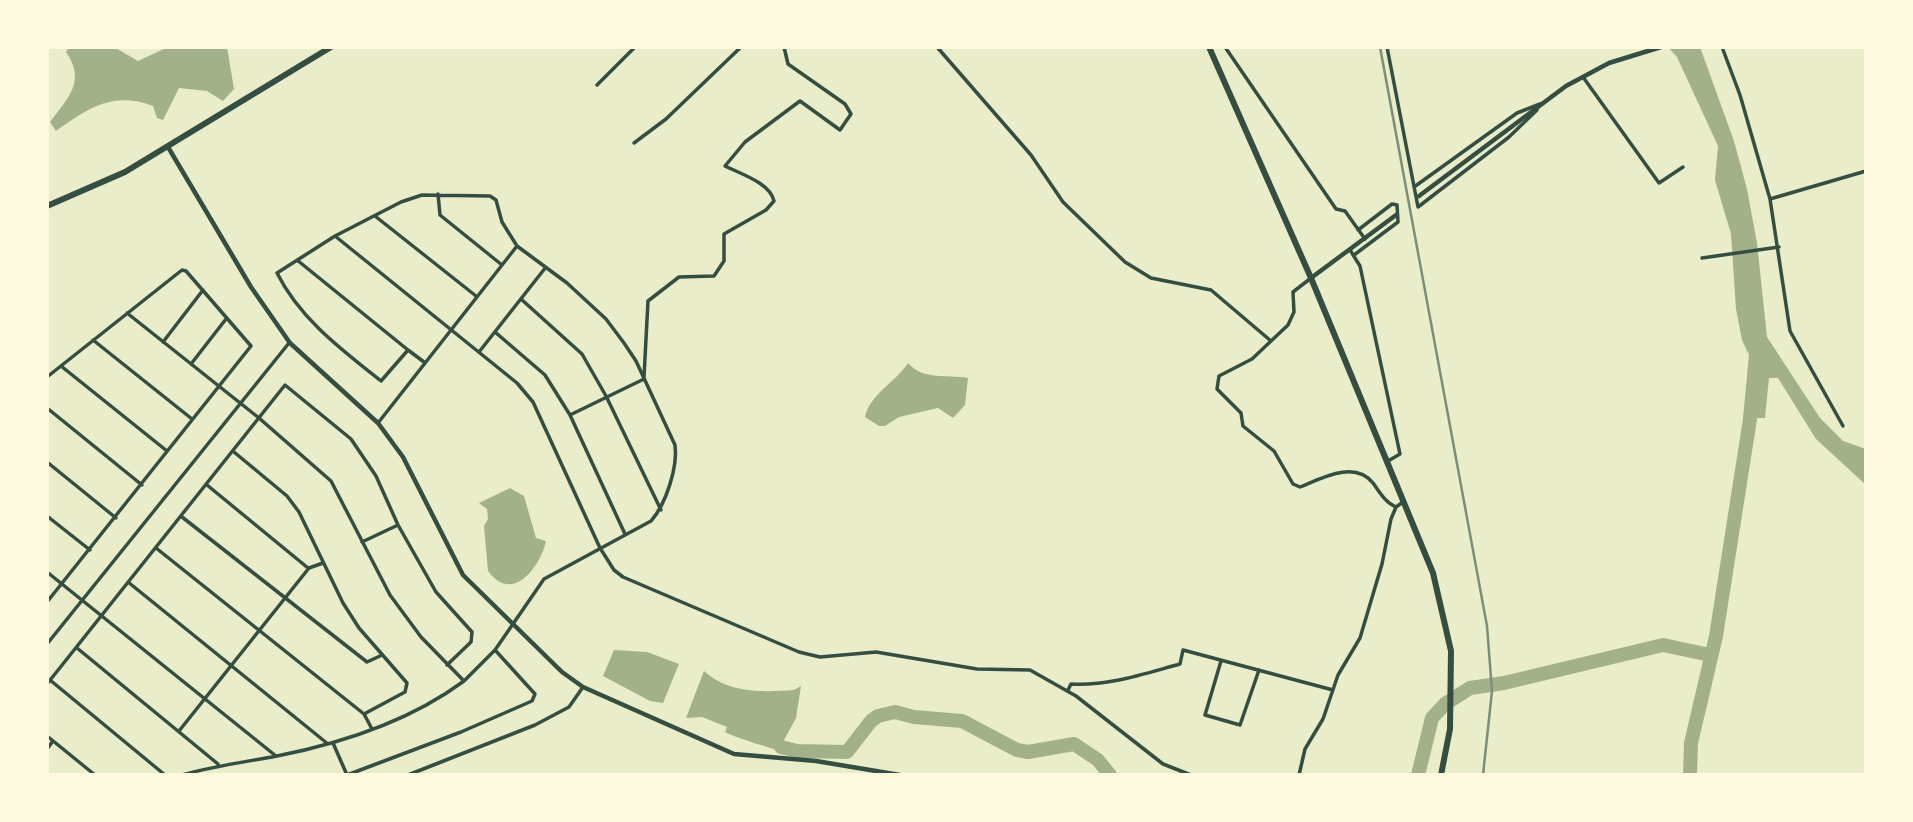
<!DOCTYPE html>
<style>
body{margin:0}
#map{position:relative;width:1913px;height:822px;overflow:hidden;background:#e9edc9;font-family:Figtree,sans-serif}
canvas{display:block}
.frame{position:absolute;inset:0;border:49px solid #fefae0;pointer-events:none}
</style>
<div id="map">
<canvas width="1913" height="822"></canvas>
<div class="frame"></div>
</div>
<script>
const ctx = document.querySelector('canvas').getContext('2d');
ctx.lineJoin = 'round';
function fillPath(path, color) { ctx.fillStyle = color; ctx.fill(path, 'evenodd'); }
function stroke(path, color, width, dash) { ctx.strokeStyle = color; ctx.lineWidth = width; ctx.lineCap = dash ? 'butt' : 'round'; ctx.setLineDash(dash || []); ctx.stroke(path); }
fillPath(new Path2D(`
 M69,47h45l24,14 30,-14h59l7,42 -11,12 -16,-10 -28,-3 -16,32 -6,-2 -4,-12c-41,-15 -64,2 -97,25l-6,-9c19,-25 36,-41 16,-70z
 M1668,47h32l34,94 13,48 10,54 10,94 53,81 23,23 23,8v36l-50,-46 -38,-61h-9l-4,40h-22l6,-63 -7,-15 -6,-31 -5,-75 -16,-54 3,-34 -41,-89z
 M908,363c16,18 39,11 60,15l-3,27 -12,13 -15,-10 -39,9 -14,9h-6l-14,-9c5,-23 31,-35 43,-54z
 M510,488l14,8 12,42 10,3c-6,27 -34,63 -58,30l-4,-45 4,-7 -1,-10 -8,-6z
 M614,650l33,2 32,12 -16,39 -13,-2 -47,-25z
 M704,671c25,23 59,21 90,19l7,-4 -5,32 -13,24 3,10c-8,-1 -55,-16 -61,-20l2,-5 -25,-10 -16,1z`), '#a3b18a');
stroke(new Path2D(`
 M781,747l16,4 50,1 24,-31 7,-5 17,-4 19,5 48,4 55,29 11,2 46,-8 24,16 12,15
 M1418,775l14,-57 13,-14 25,-16 34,-5 159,-38 47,10
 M1690,775l1,-32 25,-107 37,-236`), '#a3b18a', 14);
stroke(new Path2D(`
 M937,47l94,108 32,47 62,60 26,16 60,12 60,51
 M1225,47l111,162 9,2 20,28
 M1387,47l31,160 91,-70 28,-27
 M1722,47l18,48 30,104 20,132 53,95
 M1583,77l76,106 24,-16
 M597,85l38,-38
 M634,143l32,-24 75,-72
 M1414,187l103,-74 23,-9
 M438,194l2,21 62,50
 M1770,199l96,-28
 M375,216l101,80
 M335,236l182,147 16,19 67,146 14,22 9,7 176,75 21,5 56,-5 101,17 53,1 46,26 87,68 28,11
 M1350,250l10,16 40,188 -12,7
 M1354,255l44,-33 -1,-17 -5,-1 -34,26
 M1702,258l77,-11
 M297,260l111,90
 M1311,278l-18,14 1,20 -6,13 -36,34 -33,17 -2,13 24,24 2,13 31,25 19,33 7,3c22,-9 55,-27 73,-4 7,10 13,20 23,24
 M521,299l61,55 24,42 55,114
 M127,313l132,105 72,63 59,114 31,42 43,44 31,-31 49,-71 107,-58c15,-17 27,-54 24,-76l-39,-84 -12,-18 -18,-24 -39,-36 -50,-37 -15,-24 -6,-22 -6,-4 -68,-1 -21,7 -66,34 -58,37c23,46 65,77 104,108l27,-31 16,12
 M495,332l50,43 25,40 55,119
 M93,340l99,79
 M163,342l40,-52
 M479,352l67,-85
 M191,364l35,-45
 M61,366l106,85
 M47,377l135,-107 4,1 65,75 -204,256
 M644,377l4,-76 31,-24 35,-1 10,-15v-27l42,-24 8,-9c-4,-18 -33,-27 -49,-35l20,-24 55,-41 40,29 11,-16 -6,-10 -57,-40 -4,-17
 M47,408l95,77
 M570,415l74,-36
 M378,423l139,-177
 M234,452l53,44 12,16 44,91 16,25 48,55 -2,9 -41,22
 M47,462l69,56
 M207,485l101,83
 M47,516l43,34
 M182,517l185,145 13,-6
 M362,542l36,-17
 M156,548l208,166 8,15
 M47,572l229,184
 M128,582l200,162
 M47,644l242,-301
 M77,648l141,116
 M1221,661l-16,54 35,10 19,-55
 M50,680l115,95
 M47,684l238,-299 66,54 25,37 22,49 38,67 36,40 -1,10 -24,23
 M1068,690l3,-6c38,2 72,-10 109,-20l3,-14 150,40
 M179,731l130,-163 14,-5
 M47,736l48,39
 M333,743l14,32
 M47,749l6,-8
 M182,775c32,-9 63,-13 95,-19 66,-13 133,-35 187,-75
 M347,775l114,-43 71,-31 3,-7 -40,-44
 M408,775l127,-50 34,-18 14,-20
 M1299,775l6,-26 18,-30 15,-44 22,-37 22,-74 9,-45 5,-12 7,-5`), '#344e41', 3.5);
stroke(new Path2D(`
 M168,147l83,140 39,56 88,80 25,34 60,118 99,97 21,15 151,67 82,7 84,14
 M1419,196l147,-110 43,-23 52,-16
 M1311,278l85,-63`), '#344e41', 4.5);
stroke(new Path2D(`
 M47,206l78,-34 206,-125`), '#344e41', 6);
stroke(new Path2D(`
 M1209,47l102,231 122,295 18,78 -1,78 -9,46`), '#344e41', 6);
stroke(new Path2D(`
 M1380,47l107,579 5,65 -9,84`), '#7c8e77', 2.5);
</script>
